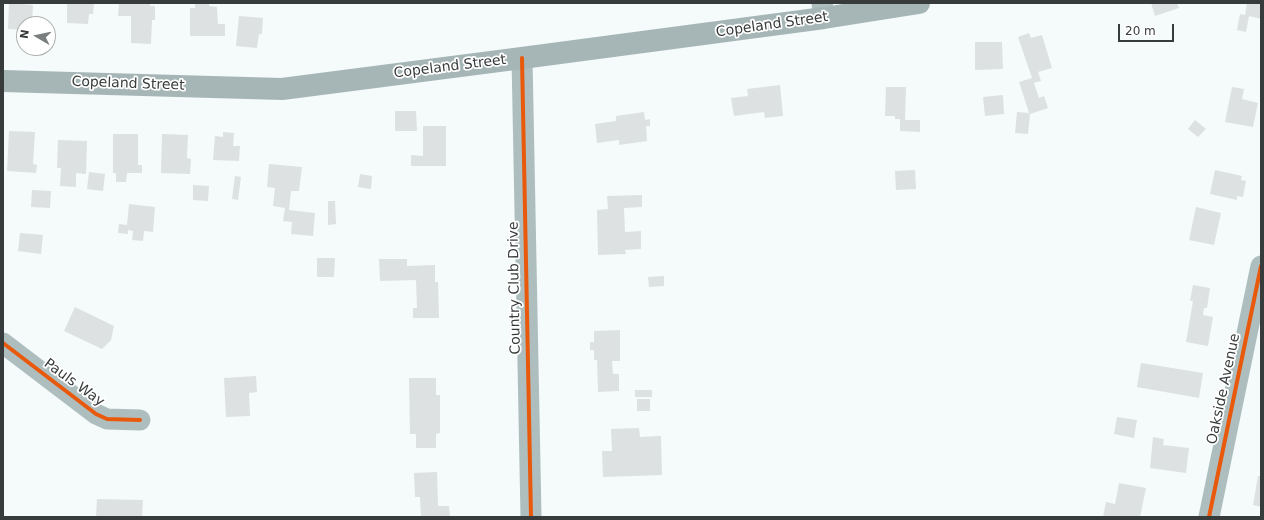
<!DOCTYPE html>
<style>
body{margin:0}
#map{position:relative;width:1264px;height:520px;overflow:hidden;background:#f5fafb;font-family:"DejaVu Sans",sans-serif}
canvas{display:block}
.frame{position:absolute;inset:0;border:4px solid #373b3b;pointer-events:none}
.north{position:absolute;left:16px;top:16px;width:40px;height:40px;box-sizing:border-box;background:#fff;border:1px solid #afb1b1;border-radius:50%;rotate:279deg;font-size:11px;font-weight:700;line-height:16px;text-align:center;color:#373b3b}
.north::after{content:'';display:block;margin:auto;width:14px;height:18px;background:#7a7e7e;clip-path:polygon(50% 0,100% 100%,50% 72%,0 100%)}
.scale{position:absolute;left:1118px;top:24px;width:56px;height:18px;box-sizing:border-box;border:2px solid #373b3b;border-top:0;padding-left:5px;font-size:12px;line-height:14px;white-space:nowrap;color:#373b3b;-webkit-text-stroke:3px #fff;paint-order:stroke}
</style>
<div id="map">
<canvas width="1264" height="520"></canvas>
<div class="frame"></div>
<div class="north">N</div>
<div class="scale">20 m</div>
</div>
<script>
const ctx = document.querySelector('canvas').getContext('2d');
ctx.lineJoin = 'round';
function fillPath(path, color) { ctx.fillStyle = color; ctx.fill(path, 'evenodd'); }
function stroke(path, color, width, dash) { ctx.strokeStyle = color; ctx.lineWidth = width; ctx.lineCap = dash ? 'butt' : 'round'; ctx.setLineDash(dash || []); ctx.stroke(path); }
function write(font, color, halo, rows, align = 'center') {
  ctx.font = font + ' "DejaVu Sans",sans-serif'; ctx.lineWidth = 3.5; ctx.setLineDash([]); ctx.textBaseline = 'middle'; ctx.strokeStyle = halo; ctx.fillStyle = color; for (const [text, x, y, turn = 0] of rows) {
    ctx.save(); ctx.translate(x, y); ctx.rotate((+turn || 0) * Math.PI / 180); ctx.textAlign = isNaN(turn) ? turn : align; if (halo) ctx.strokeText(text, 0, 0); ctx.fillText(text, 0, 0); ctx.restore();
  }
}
fillPath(new Path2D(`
 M9,3l24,2 -1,19h-8v6l-16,-1z
 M67,3h27l-1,11h-4l-1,10 -21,-1z
 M119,3h31v3h5v14h-3l-1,24 -20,-1v-27h-13z
 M195,3h14v3l8,1 1,17h7v12h-35v-28h5z
 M1151,3h26l2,5 -24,8z
 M1247,3h14v16l-12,-3 -3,16 -9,-2 3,-16 5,1z
 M239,16l24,2 -1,16h-3l-2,14 -21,-2z
 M1029,33l2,5 11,-3 10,33 -14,4 3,9 -7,2 5,15 5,-2 4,12 -18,6 -2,20 -13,-1 2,-21 12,1 -10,-31 13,-4 -14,-41z
 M975,42h27l1,27 -28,1z
 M780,85l3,31 -18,2 -1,-6 -30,4 -3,-18 17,-2 -1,-7z
 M886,87h20l-1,33h15v12l-20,-1v-12h-5v-3h-10z
 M1232,87l12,2 -2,10 16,4 -5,24 -28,-5z
 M1003,95l1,19 -19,2 -2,-19z
 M395,111h21l1,20h-22z
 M644,112l1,8 5,-1v7h-4l1,15 -28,4v-5l-22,3 -2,-19 21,-3v-5z
 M1195,120l11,9 -8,8 -10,-8z
 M423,126h23v40h-35v-11l12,1z
 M9,131l26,1 -2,32 4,1 -1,8 -29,-2z
 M223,132l11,1 -1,13h7l-1,15 -26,-1 2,-24 8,1z
 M113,134h25v31h4v8h-15l-1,9h-10v-9h-3z
 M162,134l26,1 -1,23 4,1 -1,15 -29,-1z
 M58,140l29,1 -1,33 -10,-1v14l-16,-1 1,-18h-4z
 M269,164l33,3 -3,24h-8l-2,19 26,3 -2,23 -22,-2 1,-12 -9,-1 2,-13 -12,-2 2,-18 -8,-1z
 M915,170l1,19 -20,1 -1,-19z
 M1215,170l27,6 -1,4 5,1 -3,16 -6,-1v4l-27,-6z
 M89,172l16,2 -2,17 -16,-2z
 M360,174l12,2 -1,13 -13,-2z
 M235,176l6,1 -3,23 -6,-1z
 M193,185l16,1 -1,15 -15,-1z
 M32,190l19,1 -1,17 -19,-1z
 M642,195v12l-18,1 1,24 16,-1v18l-16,1 1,4 -28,1 -1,-45 11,-1 -1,-13z
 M328,201h7l1,23 -8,1z
 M129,204l26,3 -2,25 -9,-1 -1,10 -11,-1 1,-9 -5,-1v4l-10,-1 1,-9 8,1z
 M1196,207l25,6 -7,32 -25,-5z
 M20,233l23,2 -2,19 -23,-3z
 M317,258h18l-1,19h-17z
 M379,259h28v7l28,-1v17h3l1,36h-26v-10h4l-1,-28 -36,1z
 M664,276v10l-15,1 -1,-10z
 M1193,285l17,3 -3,20h-3l-1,7 10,2 -5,29 -22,-4 7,-41h-3z
 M75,307l39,19 -3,14 -9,9 -38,-18z
 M620,330v31h-8l1,13h6v17l-21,1 -1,-32h-3v-10h-4v-8h4v-11z
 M1141,363l62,10 -4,25 -62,-11z
 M256,376l1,16 -8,1 1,23 -24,1 -2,-39z
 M409,378h27v17h4v38l-4,1v14h-20v-14h-6z
 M635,390h17v7h-17z
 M637,399h13v12h-13z
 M1117,417l20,3 -3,18 -20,-4z
 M639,428l1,9 21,-1 1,39 -59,2 -1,-26h10l-1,-22z
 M1153,437l11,2 -1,6 26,3 -3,25 -36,-5z
 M437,472l1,34h11l1,11h-29l-1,-20h-5l-1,-24z
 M1258,476h3v31l-8,-2z
 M1119,483l27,5 -6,29h-37l3,-15 9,2z
 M97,499l46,1 -1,17h-46z`), '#dde1e2');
stroke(new Path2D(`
 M822,3l2,15
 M522,58l9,459
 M3,343l93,71 11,5 33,1
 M1209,517l52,-251`), '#aebebe', 21);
stroke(new Path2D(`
 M3,81l279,8 240,-31 302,-40 95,-15`), '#a6b6b6', 22);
stroke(new Path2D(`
 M522,58l9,459
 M3,343l93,71 11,5 33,1
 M1209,517l52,-251`), '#e8590c', 4);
write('14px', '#373b3b', '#fff', [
 ["Copeland Street",772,25,-8],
 ["Copeland Street",450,67,-7],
 ["Copeland Street",128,84,2],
 ["Country Club Drive",515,288,-91],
 ["Pauls Way",74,383,36],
 ["Oakside Avenue",1224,389,-78]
]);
</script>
